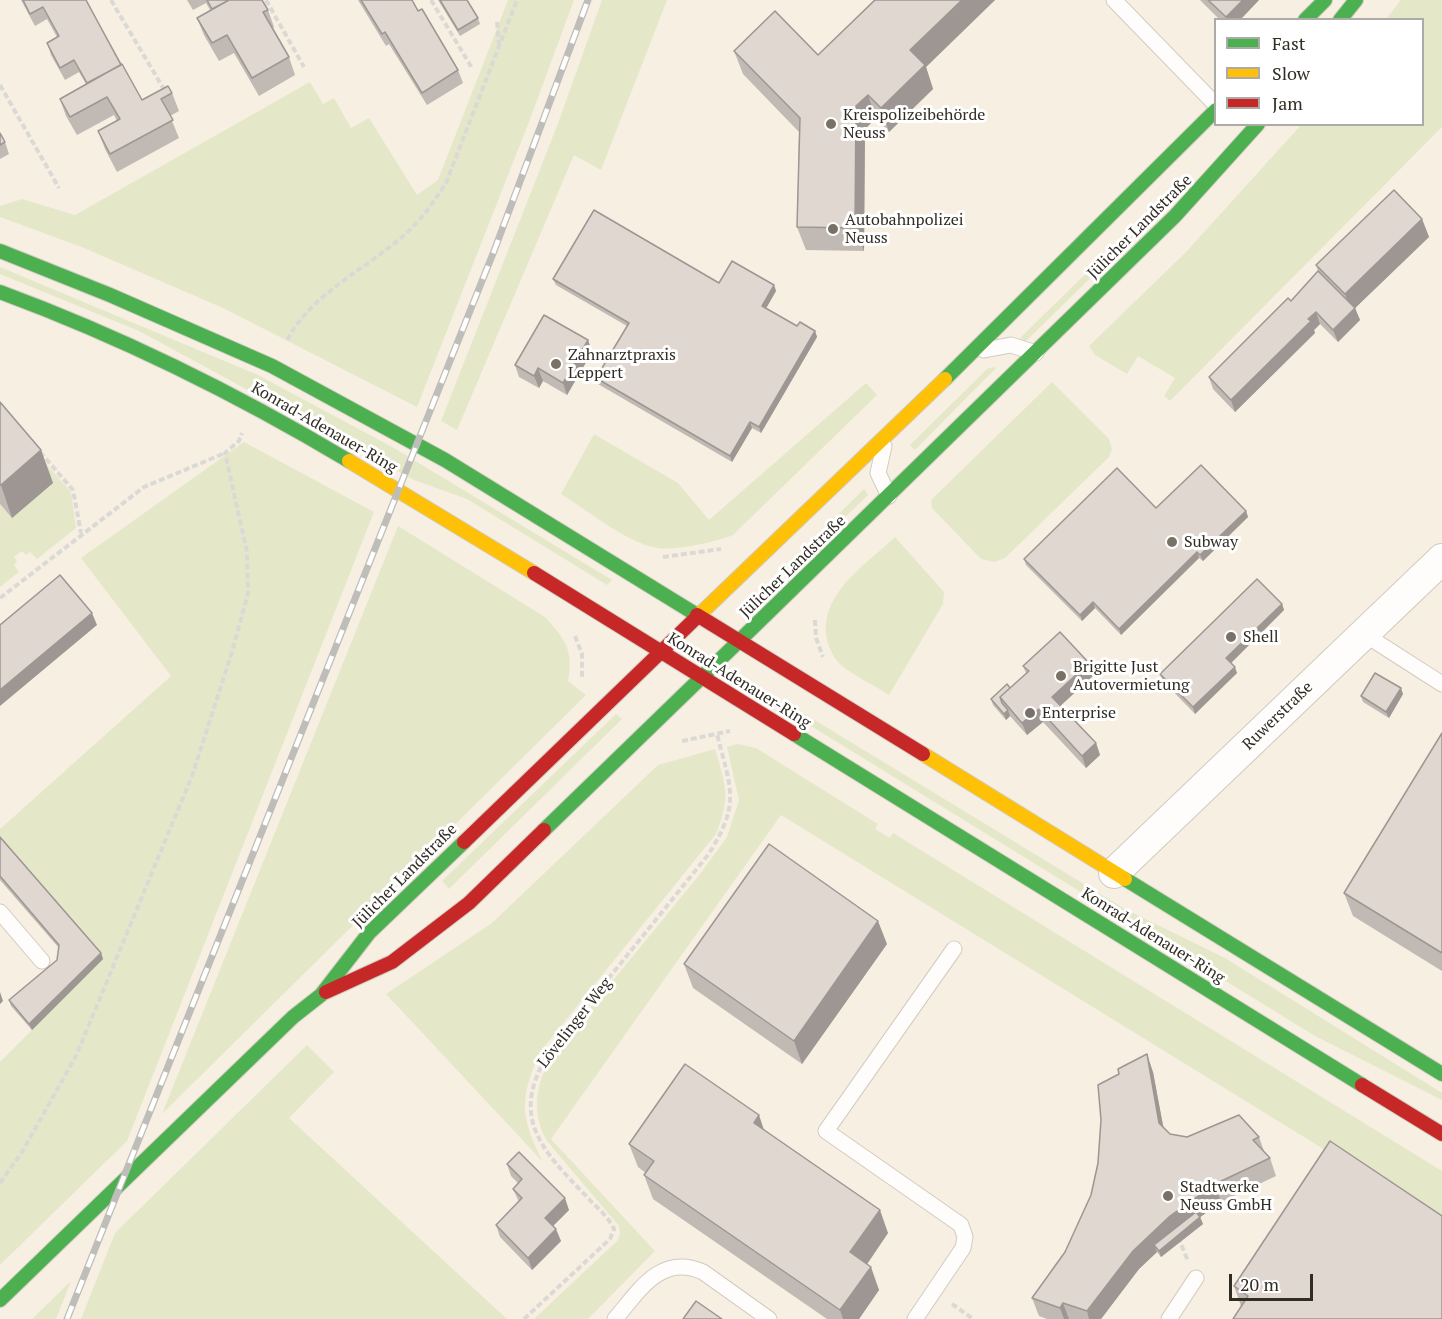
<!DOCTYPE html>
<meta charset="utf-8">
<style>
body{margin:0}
#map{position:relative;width:1442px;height:1319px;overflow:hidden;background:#f7efe2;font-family:"PT Serif",serif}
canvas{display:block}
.legend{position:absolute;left:1214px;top:18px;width:210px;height:108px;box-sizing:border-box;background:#fff;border:2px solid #adaba7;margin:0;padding:8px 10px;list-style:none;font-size:18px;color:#322d24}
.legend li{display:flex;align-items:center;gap:12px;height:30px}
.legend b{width:30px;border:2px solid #adaba7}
.scale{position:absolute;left:1229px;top:1274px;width:84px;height:27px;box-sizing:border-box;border:3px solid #322d24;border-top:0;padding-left:8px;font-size:18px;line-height:21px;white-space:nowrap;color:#322d24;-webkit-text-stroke:4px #fff;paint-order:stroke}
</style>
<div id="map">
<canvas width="1442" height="1319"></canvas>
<ul class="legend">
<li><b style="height:8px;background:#4caf50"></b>Fast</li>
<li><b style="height:8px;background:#ffc107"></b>Slow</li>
<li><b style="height:8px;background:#c62828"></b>Jam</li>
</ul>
<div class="scale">20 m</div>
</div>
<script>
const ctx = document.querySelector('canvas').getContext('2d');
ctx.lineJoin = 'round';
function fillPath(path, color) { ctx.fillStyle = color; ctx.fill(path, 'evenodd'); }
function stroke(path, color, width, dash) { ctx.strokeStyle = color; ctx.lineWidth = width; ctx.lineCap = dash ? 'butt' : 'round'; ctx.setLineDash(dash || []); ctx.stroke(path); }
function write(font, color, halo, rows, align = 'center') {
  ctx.font = font + ' "PT Serif",serif'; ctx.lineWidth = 6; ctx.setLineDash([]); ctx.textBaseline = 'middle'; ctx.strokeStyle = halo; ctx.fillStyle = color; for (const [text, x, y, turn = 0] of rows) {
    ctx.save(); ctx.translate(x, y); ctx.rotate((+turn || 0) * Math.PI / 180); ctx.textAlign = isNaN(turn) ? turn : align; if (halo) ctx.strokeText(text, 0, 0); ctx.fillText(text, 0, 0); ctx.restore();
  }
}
fillPath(new Path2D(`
 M508,0h66l-42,114 -115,293 -194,-99 -139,-60 -84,-31v-11l22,-7 53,16 235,-133 13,22 11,-6 17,30 18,-10 48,77 21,-15z
 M602,0h65l-66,170 -27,-15 -117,275 -16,-9 116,-295z
 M1401,0h41v127l-272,274 -6,-5 11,-18 -37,-22 -11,18 -32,-19 -6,-9 97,-94 115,-127 121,-1v-104l-36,-1z
 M1163,198l4,5 -142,139 -5,-4z
 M0,267l258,108 136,73 218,132 -5,5 -140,-86 -53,-19 -275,-149 -139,-57z
 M993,367l3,1 -81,82 -5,-5 77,-76z
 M1052,382l57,57 3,10 -3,8 -104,101 -11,4 -13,-3 -49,-51 -1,-8z
 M866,383l11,12 -144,140c-17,7 -58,16 -76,13 -30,-5 -70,-38 -96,-54l33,-60 84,49 31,37z
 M244,442l130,70 -247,629 -127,124v-203l103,-103 -103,-118v-12l171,-153 -90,-118z
 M40,457l31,35 5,36 -39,31 -7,-7 -4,3 -4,-4 -8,6 3,4 -3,4 5,7 -19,15v-83l13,14z
 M864,489l4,6 -84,81 -4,-4z
 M398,526l147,91c20,22 29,33 23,64l18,14 -424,419z
 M895,537l49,55 -1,12 -54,91c-15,-10 -33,-18 -47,-29 -8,-7 -13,-17 -15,-27 -9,-45 40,-75 68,-102z
 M785,702l340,207 100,49 217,135v7l-127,-64 -535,-329z
 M616,714l6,5 -173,170 -7,-8z
 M737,744l19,4 122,76 -3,5 15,9 3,-5 549,338v51l-661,-407 -230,324 104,112 -67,68h-54l83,-78 3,-7 -1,-8 -72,-85c-18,-31 -10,-63 9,-91l144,-176 27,-37 12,-37 -12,-53z
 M715,749c11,37 16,48 1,85l-176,218c-21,48 -20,64 3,110l-157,-168 106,-71 166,-158z
 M307,1045l27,27 -45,46 218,201h-426l34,-86z
 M71,1281l-15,38h-24z`), '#e4e8c9');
const lane = new Path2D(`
 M1114,0l102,105
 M984,350l27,-5 25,8
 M884,446l-6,27 11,23
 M1364,634l78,50
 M0,912l42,49
 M615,1319c24,-28 46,-66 88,-47l66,47
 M915,1319l48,-71 2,-11 -4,-12 -135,-94 128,-182
 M1169,1319l27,-41`);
const street = new Path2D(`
 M1114,873l328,-314`);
const fast = new Path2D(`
 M1305,20l20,-20
 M1340,20l16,-20
 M0,251l110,44 162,71 173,94 252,155
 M0,292c122,45 237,102 349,169
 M945,379l271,-269
 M738,642l437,-426 83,-92
 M794,734l568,351
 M544,830l194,-188
 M1125,879l317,195
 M0,1300l293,-283 28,-22 48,-62 95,-91`);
const slow = new Path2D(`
 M349,461l185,112
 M698,616l247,-237
 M923,754l202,125`);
const jam = new Path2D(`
 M534,573l260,161
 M697,615l226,139
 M464,842l234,-226
 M326,992l66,-30 77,-59 75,-73
 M1362,1085l80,49`);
stroke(lane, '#d1cbc1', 17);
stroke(street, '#d1cbc1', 32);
stroke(fast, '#d1cbc1', 16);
stroke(slow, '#d1cbc1', 16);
stroke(jam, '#d1cbc1', 16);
stroke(new Path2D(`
 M111,0l54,91
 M266,0l38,67
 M431,0l41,68
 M497,22l2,23
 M0,85l59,103
 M287,340c28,-51 85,-73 126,-113 13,-14 23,-28 33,-44l71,-183
 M40,452l33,38 8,43
 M663,557l58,-8
 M0,598l144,-111 81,-34
 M815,620l1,18 7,19
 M575,636l7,18v23
 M682,741l48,-10
 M0,1183l22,-31 54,-96 116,-280 40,-124 16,-59 -1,-41 -22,-99 14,-12 3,-8
 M1178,1237l10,24
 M952,1304l21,15
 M524,1319l86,-80 4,-10c-5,-12 -18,-22 -27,-32 -46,-48 -79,-80 -37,-146l158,-196c33,-52 23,-65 9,-121`), '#dbd9d5', 4, [6, 3]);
stroke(lane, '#fefdfb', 15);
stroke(street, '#fefdfb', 30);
stroke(fast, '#4caf50', 14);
stroke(slow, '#ffc107', 14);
stroke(jam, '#c62828', 14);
const rail = new Path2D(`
 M67,1319l427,-1068 94,-251`);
stroke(rail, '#bfbdb9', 7);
stroke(rail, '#fff', 4.5, [14]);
fillPath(new Path2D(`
 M21,0h65l56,100 30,-7 7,18 -9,5 9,22 -62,34 -12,-23 -7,-18 19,-10 -3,-6 -37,20 -11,-19 -6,-17 26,-15 -7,-12 -14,8 -14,-25 -4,-12 10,-6 -10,-18 -12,7z
 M187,0h75l6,10 6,17 -1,1 16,29 6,18 -36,21 -25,-43 -15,8 -15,-26 -7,-17 13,-8 -4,-7 -13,7z
 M358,0h54l46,70 5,13 -36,22 -38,-61 -3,2z
 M438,0h29l11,18 2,6 -20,12z
 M874,0h121l-69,67 7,22 -44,43 -13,-14 -11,11 -1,122 -58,-1 -9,-23 2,-95 -56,-58 -9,-23 84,4z
 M1200,0h59l-19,20h-20z
 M0,133l5,9 4,12 -9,5z
 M1422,219l7,18 -74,71 5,12 -22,22 -18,-18 -6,6 1,3 -80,79 -22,-23 -4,-12 82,-76 27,-30 -2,-6z
 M553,279l166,4 55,2 2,6 -10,17 31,18 18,5 2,6 -56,96 -9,-5 -20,34 -134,-78 -2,-6 31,-52 -71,-41z
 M588,340l4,12 -25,43 -24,-14 -4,7 -20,-11 -4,-12z
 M0,402l41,48 12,33 -41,35 -12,-14z
 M1156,508l90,3 2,6 -45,44 -4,-3 -78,77 -26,-27 -13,13 -56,-56 -2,-6z
 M1282,604l2,6 -53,53 6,10 -42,41 -33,-34 -2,-6z
 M1089,663l5,12 -33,30 35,38 4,12 -14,13 -43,-46 -16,13 -17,-19 -4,4 -13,-15 -2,-6 19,-11 16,-15 -3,-7z
 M1403,694l-14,24 -26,-16 -2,-6z
 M1442,733v238l-89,-55 -9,-23z
 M0,837l101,116 2,6 -71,71 -21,-24 -2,-6 48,-40 2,-12 -59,-68z
 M887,944l-85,120 -109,-76 -9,-24z
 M1153,1072l10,55 7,7 17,3h72l5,14 6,7 6,18 -55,26 -21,15 3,7 -42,33 -4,-5 -18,17 -38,50h-54l-8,-3 -7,-18 33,-46z
 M764,1129l124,104 -21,31 12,26 -20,29h-32l-174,-120 -9,-24 2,-2 -8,-6 -9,-23z
 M507,1164l62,46 -16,16 8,15 -29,29 -32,-33 -4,-12 23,-23 -6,-13 5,-6 -7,-7z
 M1442,1216l-201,90 -7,-20z`), '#c1b9b4');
fillPath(new Path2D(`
 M962,0h33l-69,67 7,22 -44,43 -8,-24 29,-58z
 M1243,0h16l-19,20h-14v-3z
 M868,95l8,23 -11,11 -1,122 -9,-23 1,-122z
 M1422,219l7,18 -78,75 -6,-18z
 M774,285l2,6 -12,21 -2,-6z
 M1355,308l5,12 -22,22 -5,-12z
 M1316,312l4,12 -6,6 1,3 -80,79 -4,-12z
 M815,331l2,6 -56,96 -2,-6z
 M588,340l4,12 -25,43 -4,-12z
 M538,368l5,13 -4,7 -5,-12z
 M750,422l2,6 -20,34 -2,-6z
 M41,450l12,33 -41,35 -11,-33z
 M1246,511l2,6 -45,44 -3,-6z
 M1197,552l2,6 -78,77 -2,-6z
 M1093,602l2,6 -13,13 -2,-6z
 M1282,604l2,6 -55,55 -3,-7z
 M92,613l5,12 -97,81v-16z
 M1089,663l5,12 -37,34 -5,-12z
 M1235,667l2,6 -42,41 -2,-7z
 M1401,688l2,6 -14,24 -3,-6z
 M1039,709l4,13 -16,13 -5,-12z
 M1008,710l2,6 -4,4 -2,-6z
 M1096,743l4,12 -14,13 -4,-12z
 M878,921l9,23 -85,120 -8,-23z
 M101,953l2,6 -71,71 -3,-6z
 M0,992l3,9 -3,3z
 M1147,1054l6,18 13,69 -7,-18z
 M759,1115l8,24 -13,-16z
 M1215,1184l6,18 -44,32 -23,11 3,7 -18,17 -38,50h-12l-2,-8 46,-60 37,-35z
 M565,1198l4,12 -20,20 -4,-12z
 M880,1210l8,23 -29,43 -9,-24z
 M1200,1217l3,7 -42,33 -2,-6z
 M556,1229l5,12 -29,29 -4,-12z
 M871,1267l8,23 -20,29h-16l-3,-9z
 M1063,1303l6,16h-5l-4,-11z`), '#9d9692');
const building = new Path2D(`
 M23,0h63l35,65 -34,18 -13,-23 -14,8 -13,-25 12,-7 -16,-29 -13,7z
 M207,0h22l-17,9z
 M229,0h33l6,10 -5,2 26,45 -37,21 -25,-43 -15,8 -15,-25z
 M361,0h51l6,11 4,-2 36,61 -36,23 -37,-61 -3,2z
 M440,0h27l11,18 -20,12z
 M875,0h87l-52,50 15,15 -44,43 -13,-13 -12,11 -1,122 -58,-1 3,-109 -66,-67 41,-40 43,44z
 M1208,0h35l-17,17z
 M122,64l20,36 26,-14 4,7 -11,6 12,21 -63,34 -12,-23 22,-12 -13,-22 -37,20 -10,-18z
 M0,133l5,9 -5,3z
 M1394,190l28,29 -77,75 -29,-29z
 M594,210l125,73 13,-22 42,24 -12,21 35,20 3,-4 15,9 -56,96 -9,-5 -20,34 -134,-78 33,-55 -76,-44z
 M1318,271l37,37 -22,22 -17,-18 -8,7 3,2 -80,79 -22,-23 79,-79 3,3z
 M544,315l44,25 -25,43 -25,-15 -4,8 -19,-11z
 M0,402l41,48 -40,35h-1z
 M1201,465l45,46 -46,44 -3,-3 -78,77 -26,-27 -13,13 -56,-56 93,-91 39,40z
 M60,575l32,38 -92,77v-65z
 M1257,579l25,25 -56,54 9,9 -42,40 -33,-33z
 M1060,632l29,31 -37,34 44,46 -14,13 -43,-47 -17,14 -22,-26 29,-26 -6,-5z
 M1375,673l26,15 -15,24 -25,-16z
 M1007,684l3,4 -10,9 2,6 6,7 -4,4 -13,-15z
 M1442,733v220l-98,-60z
 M0,837l101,116 -72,71 -20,-24 48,-40 2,-15 -59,-69z
 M769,844l109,77 -84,120 -110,-77z
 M1147,1054l12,69 11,11 17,3 52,-22 20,22 -6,3 17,18 -55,26 -45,32 -37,35 -46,60 -24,-8 -3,5 -28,-10 33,-46 26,-57 7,-32 3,-43 -3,-35 21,-11 -1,-5z
 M685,1064l74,51 -5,8 126,87 -30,42 21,15 -31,43 -196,-135 10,-14 -25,-17z
 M1330,1141l112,75v103h-209l15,-23 -14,-10z
 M519,1152l46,46 -20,20 11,11 -28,29 -32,-33 26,-27 -9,-9 9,-10 -15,-15z
 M1196,1212l4,5 -41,34 -5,-6z
 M696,1301l26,18h-39z`);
fillPath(building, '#e0d7d1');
stroke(building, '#9d9692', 1.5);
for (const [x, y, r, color] of [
 [831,124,6,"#777166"],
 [833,229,6,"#777166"],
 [556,364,6,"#777166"],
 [1172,542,6,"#777166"],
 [1231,637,6,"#777166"],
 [1061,676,6,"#777166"],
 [1030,713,6,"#777166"],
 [1168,1196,6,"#777166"]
]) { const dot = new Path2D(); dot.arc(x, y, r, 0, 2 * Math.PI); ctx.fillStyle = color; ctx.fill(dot); stroke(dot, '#fff', 2); }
write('16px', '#322d24', '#fff', [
 ["Kreispolizeibehörde",843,115],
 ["Neuss",843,133],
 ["Autobahnpolizei",845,220],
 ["Neuss",845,238],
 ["Zahnarztpraxis",568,355],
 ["Leppert",568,373],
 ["Subway",1184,542],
 ["Shell",1243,637],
 ["Brigitte Just",1073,667],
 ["Autovermietung",1073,685],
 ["Enterprise",1042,713],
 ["Stadtwerke",1180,1187],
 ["Neuss GmbH",1180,1205]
], 'left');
write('16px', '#322d24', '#fff', [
 ["Jülicher Landstraße",1140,227,-45],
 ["Konrad-Adenauer-Ring",324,428,30],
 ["Jülicher Landstraße",793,567,-44],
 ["Konrad-Adenauer-Ring",739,681,32],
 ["Ruwerstraße",1278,716,-44],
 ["Jülicher Landstraße",405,876,-45],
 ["Konrad-Adenauer-Ring",1153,936,32],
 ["Lövelinger Weg",575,1023,-52]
]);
</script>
